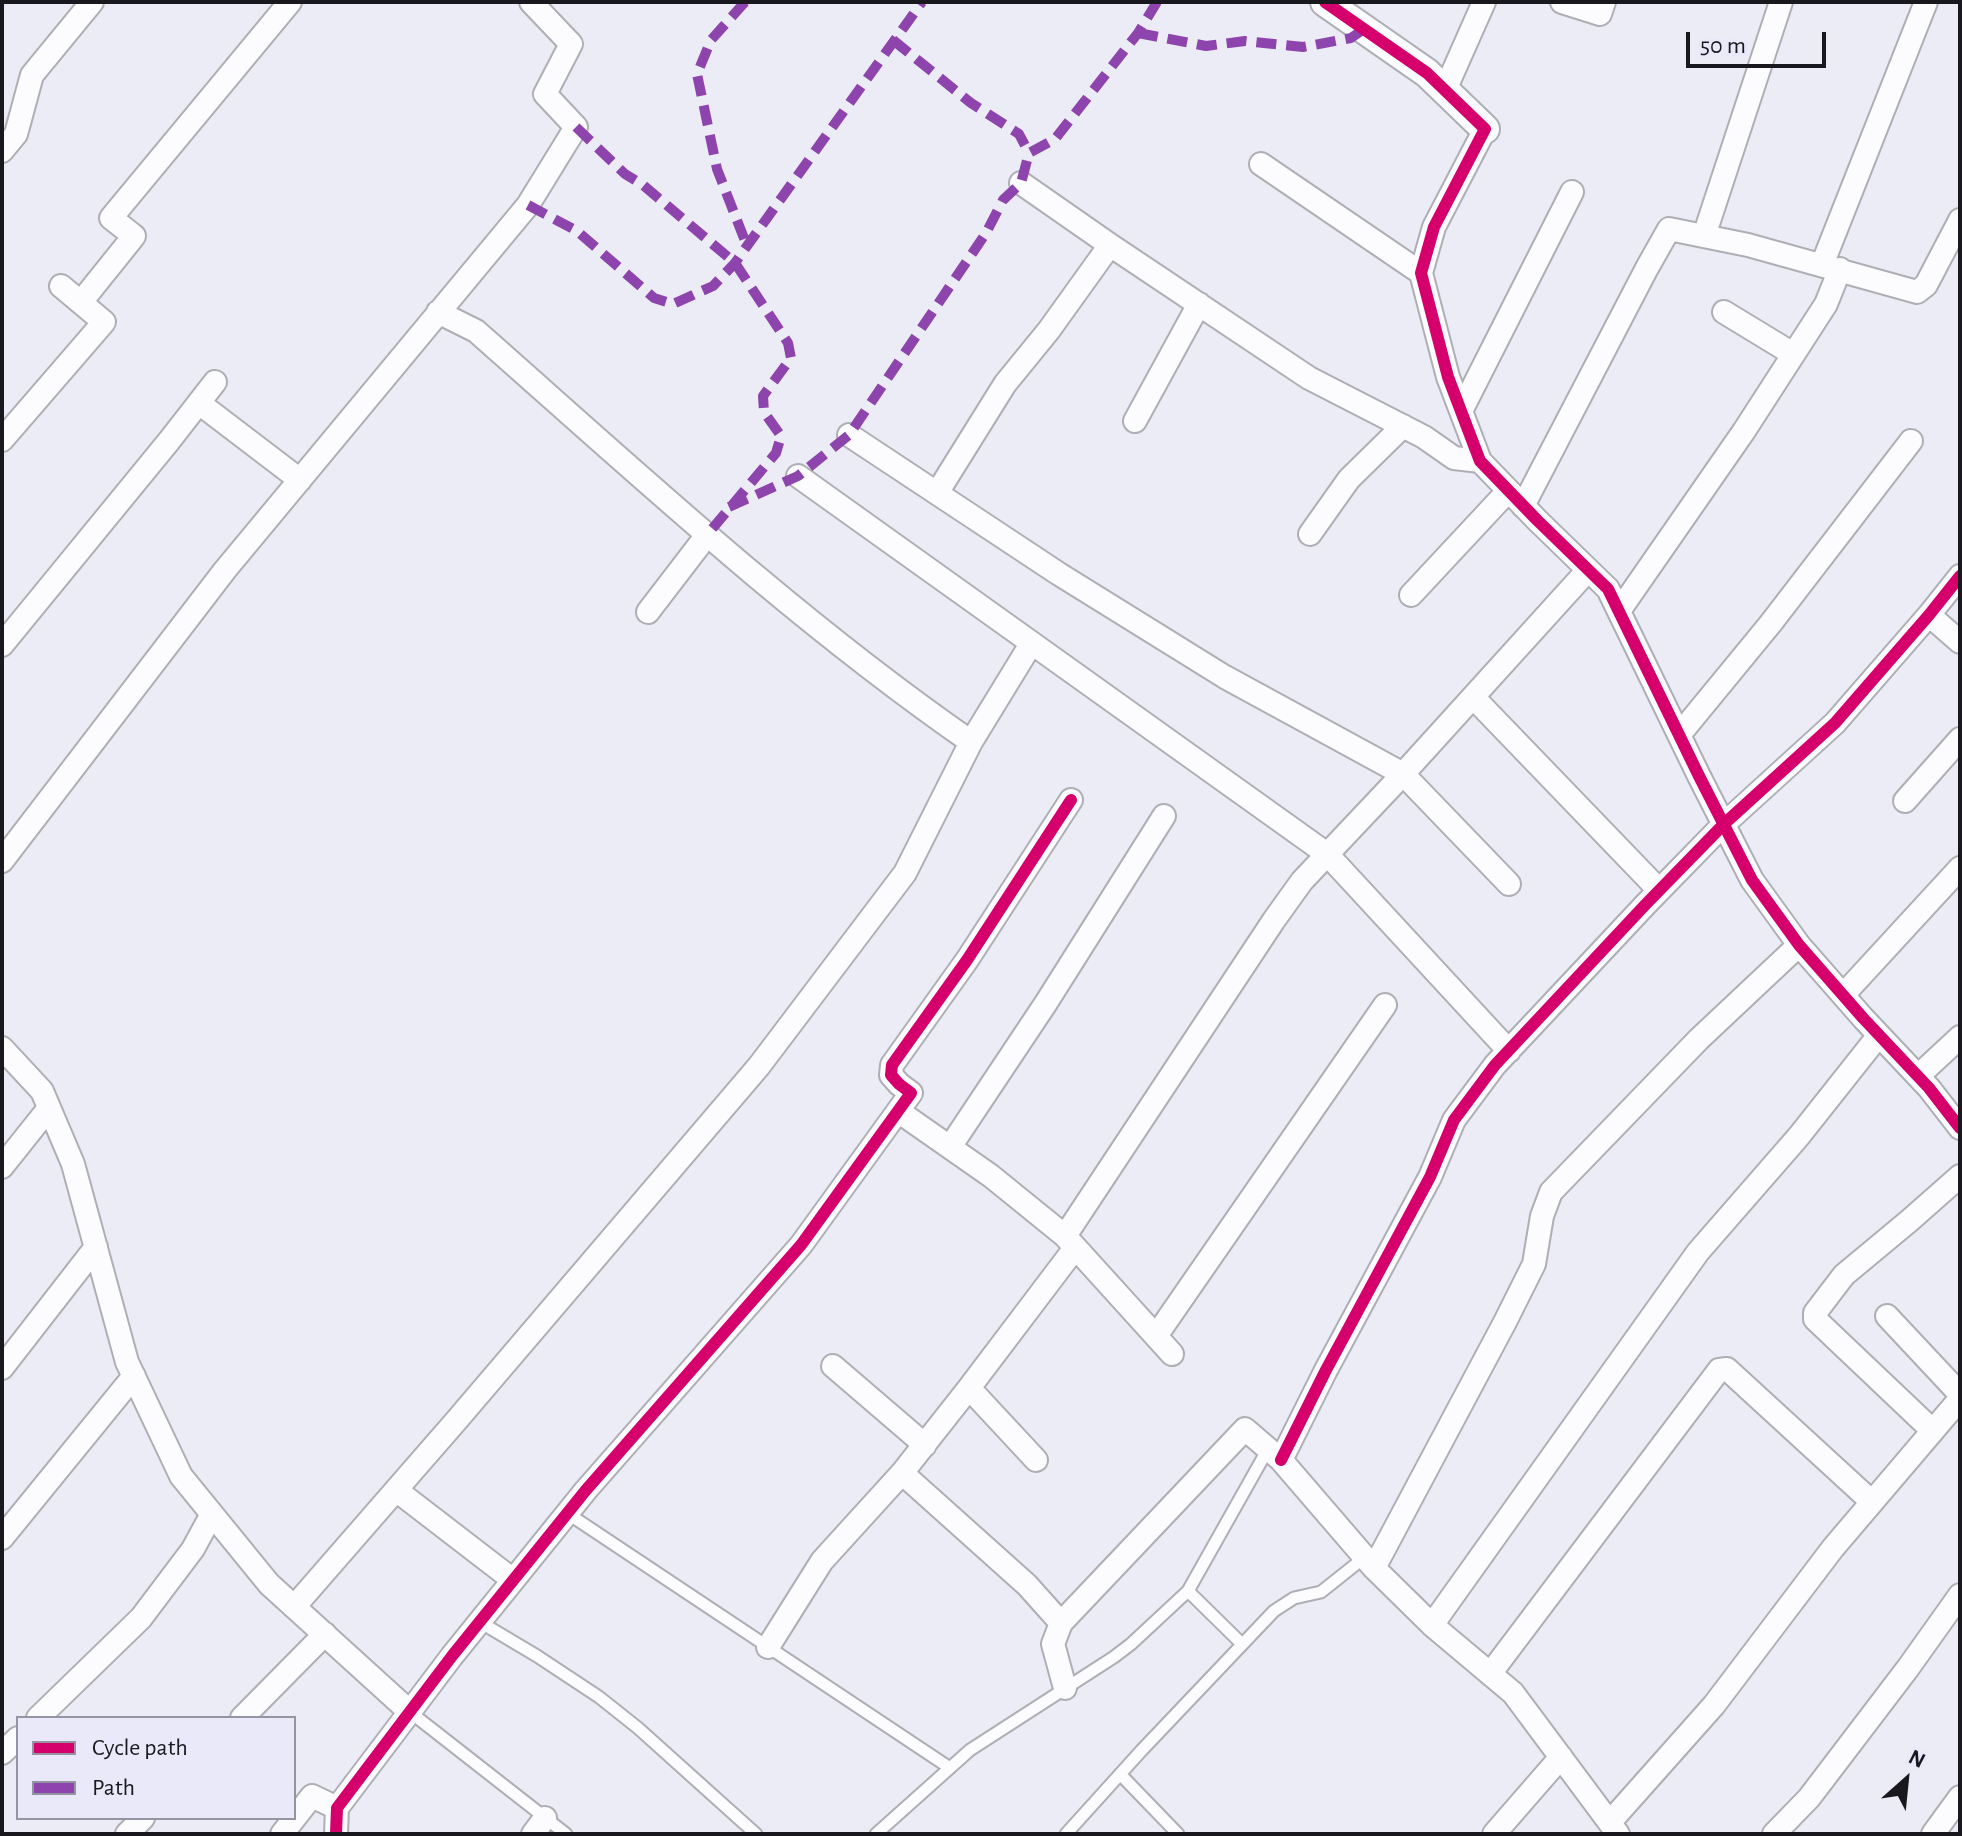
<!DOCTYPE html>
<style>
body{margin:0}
#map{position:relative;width:1962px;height:1836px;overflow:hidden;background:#ececf6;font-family:"Alegreya Sans",sans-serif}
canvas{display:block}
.frame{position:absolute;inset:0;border:4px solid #18181e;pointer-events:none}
.legend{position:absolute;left:16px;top:1716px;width:280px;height:104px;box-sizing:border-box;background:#e9e9f9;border:2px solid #9595a1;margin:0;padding:10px 14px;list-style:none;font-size:24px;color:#18181e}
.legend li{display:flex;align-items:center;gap:16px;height:40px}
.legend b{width:40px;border:2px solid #9595a1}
.north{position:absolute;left:1866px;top:1740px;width:80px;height:80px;-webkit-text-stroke:6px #e9e9f9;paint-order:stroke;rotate:27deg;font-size:22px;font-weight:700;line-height:32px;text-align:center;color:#18181e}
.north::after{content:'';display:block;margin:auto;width:28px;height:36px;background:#18181e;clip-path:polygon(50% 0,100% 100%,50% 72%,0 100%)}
.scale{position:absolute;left:1686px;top:32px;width:140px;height:36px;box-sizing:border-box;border:4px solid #18181e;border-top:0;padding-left:10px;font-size:24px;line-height:28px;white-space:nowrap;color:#18181e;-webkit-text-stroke:6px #e9e9f9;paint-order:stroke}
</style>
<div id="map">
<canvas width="1962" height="1836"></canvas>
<div class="frame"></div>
<ul class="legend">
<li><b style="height:10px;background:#d6006c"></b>Cycle path</li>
<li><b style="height:10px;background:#8e44ad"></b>Path</li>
</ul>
<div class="north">N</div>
<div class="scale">50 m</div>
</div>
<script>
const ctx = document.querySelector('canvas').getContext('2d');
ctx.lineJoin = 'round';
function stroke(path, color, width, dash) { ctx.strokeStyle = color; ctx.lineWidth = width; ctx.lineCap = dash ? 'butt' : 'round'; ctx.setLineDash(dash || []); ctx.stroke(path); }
const service = new Path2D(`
 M567,1513l383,255
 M1188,1591l54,53
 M480,1622l57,34 62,41 39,31 118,106
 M410,1712l156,122
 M1120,1774l58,60
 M876,1834l94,-84 144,-93 17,-13 57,-53 80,-142
 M1066,1834l75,-83 133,-140 20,-13 27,-6 44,-35`);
const minor = new Path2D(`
 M1562,2l38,12 4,-12
 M1445,90l39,-88
 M1485,129l-51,98 -13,46 27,104 32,84 57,59 71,69 91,187 53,104 47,65 64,73 66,70 31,40
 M2,151l14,-17 16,-59 60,-73
 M1261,164l160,109
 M1021,183l89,62 199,133 115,59 30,21 26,3
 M1704,236l77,-234
 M1822,265l104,-263
 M81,302l53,-66 -23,-18 179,-216
 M438,312l38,19c161,142 319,289 495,411
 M1724,312l69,42
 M199,403l101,77
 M1461,411l111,-219
 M1135,421l64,-117
 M849,435l210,139 166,103 178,97 106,110
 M2,440l102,-118 -43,-36
 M798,476l529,378 182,197
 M937,493l68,-109 44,-54 61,-85
 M1523,506l124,-238 22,-39 79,16 169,47 9,-7 34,-65
 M1310,534l39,-55 54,-53
 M1411,595l97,-104
 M1619,611l125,-180 82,-127 14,-35
 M648,612l59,-77
 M1929,615l31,27
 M2,645l167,-204 46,-59
 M1473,697l186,193
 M1679,735l92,-112 140,-182
 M1905,801l55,-62
 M2,861l223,-291 303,-365 48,-78 -31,-33 26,-50 -40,-42
 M1844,994l116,-126
 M2,1048l40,43 31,73 54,198 54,114 88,108 141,128
 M1918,1076l42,-39
 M898,1111l93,65 74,60 107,118
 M950,1147l96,-144 118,-187
 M2,1167l47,-59
 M1065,1236l209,-316 28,-39 101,-107 185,-204
 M1887,1316l73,78
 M1156,1336l229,-331
 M833,1366l92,79
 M2,1368l94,-121
 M969,1388l67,72
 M1933,1431l-118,-112v-6l29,-38 65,-54 51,-45
 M1281,1460l45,-90 104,-193 24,-57 41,-55 151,-161 78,-80 111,-101 94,-108 31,-39
 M902,1473l125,112 34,38
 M396,1490l117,90
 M2,1538l132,-162
 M1374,1568l131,-246 29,-58 8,-48 9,-24 148,-153 100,-94
 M294,1607l162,-186 303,-355 146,-193 66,-131 60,-98
 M1432,1625l266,-373 101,-116 80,-101
 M768,1647l54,-86 80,-88 67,-85 106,-140
 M1490,1674l229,-304 8,-1 145,133
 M1065,1688l-12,-44 8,-21 184,-194 36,31 93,108 58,57 81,68 105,141
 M38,1718l103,-100 52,-69 19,-35
 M242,1718l83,-84
 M2,1753l16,-15
 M1610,1822l104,-117 119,-157 127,-149
 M127,1834l16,-16
 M282,1834l30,-38 25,12
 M336,1834l1,-26 115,-152 134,-166 215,-245 97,-134 13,-18 -12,-9 -8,-9 1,-10 75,-105 104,-160
 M533,1834l12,-16
 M1494,1834l67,-77
 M1774,1834l35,-36 99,-130 52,-73
 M1933,1834l27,-37`);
const tertiary = new Path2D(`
 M1325,2l102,71 58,56`);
stroke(service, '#aeaeb5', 15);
stroke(minor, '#aeaeb5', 26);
stroke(tertiary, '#aeaeb5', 32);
stroke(service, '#fcfcfe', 11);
stroke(minor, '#fcfcfe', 22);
stroke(tertiary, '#fcfcfe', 28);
stroke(new Path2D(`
 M745,2l-34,38 -14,34 20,95 30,77
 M1138,33l68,13 39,-5 58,6 48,-9 13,-9
 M893,40l78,63 48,31 10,19
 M576,127l49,47 18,11 92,78 53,80 3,15 -28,38 1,16 17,24 -5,17 -69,82
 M528,205l49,26 77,67 19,6 40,-18 22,-23 12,-17 175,-244
 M729,507l69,-31 51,-41 137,-202 17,-33 18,-17 8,-30 26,-14 83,-106 19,-31`), '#8e44ad', 10, [20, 10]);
stroke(new Path2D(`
 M1325,2l102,71 58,56 -51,98 -13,46 27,104 32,84 57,59 71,69 91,187 53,104 47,65 64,73 66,70 31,40
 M1281,1460l45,-90 104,-193 24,-57 41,-55 151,-161 78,-80 111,-101 94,-108 31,-39
 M336,1834l1,-26 115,-152 134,-166 215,-245 97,-134 13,-18 -12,-9 -8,-9 1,-10 75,-105 104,-160`), '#d6006c', 12);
</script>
